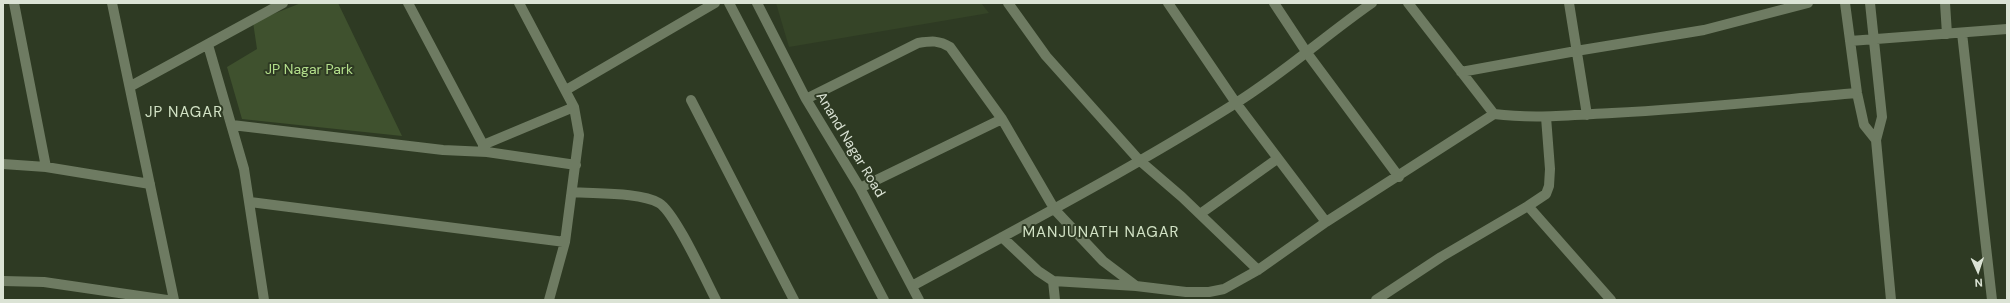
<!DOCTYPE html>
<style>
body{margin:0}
#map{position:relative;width:2010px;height:303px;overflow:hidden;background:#2e3a23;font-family:"DM Sans",sans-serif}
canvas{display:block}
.frame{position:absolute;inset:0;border:4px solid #dbe3d5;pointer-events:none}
.north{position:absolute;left:1958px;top:251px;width:40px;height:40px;-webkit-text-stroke:3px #2e3a23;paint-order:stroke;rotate:177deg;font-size:11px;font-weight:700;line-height:16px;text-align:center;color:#dbe3d5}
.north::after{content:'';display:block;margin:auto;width:14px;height:18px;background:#dbe3d5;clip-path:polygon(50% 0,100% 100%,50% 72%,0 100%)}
</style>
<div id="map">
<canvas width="2010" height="303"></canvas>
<div class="frame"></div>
<div class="north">N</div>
</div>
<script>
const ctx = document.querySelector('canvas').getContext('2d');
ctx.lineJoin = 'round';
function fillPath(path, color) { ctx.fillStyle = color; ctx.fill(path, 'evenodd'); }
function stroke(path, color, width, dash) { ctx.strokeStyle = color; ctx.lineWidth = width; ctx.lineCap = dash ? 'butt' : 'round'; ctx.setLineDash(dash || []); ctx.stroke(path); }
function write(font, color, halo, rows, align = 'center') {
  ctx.font = font + ' "DM Sans",sans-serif'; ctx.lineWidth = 4; ctx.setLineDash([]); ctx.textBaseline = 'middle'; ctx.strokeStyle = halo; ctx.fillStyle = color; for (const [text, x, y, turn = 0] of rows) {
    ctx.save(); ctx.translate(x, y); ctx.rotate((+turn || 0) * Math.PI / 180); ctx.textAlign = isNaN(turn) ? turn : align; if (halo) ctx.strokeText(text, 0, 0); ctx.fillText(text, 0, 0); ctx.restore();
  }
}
fillPath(new Path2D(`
 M776,3h205l8,10 -200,34z`), '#354427');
fillPath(new Path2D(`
 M301,3h37l64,133 -160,-17 -15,-52 30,-18 -4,-27z`), '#3f512e');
stroke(new Path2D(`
 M14,3l32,164
 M112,3l62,297
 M408,3l79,149
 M519,3l55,104 5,28 -14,107 -16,58
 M729,3l155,297
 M757,3l49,96 54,89 59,112
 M1008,3l38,53 93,104 43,37 76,73
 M1168,3l68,100 90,119
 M1274,3l33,50 92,124
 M1408,3l86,111
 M1569,3l18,112
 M1845,3l12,90 7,32 12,15
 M1870,3l12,114 -6,23 15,160
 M1945,3l2,31
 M1962,33l30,267
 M1850,41l157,-12
 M208,45l36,124 20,131
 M1461,72l115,-21 128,-21 104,-27
 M131,86l152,-83
 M566,90l149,-87
 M806,99l112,-56c13,-2 21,-3 32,4l52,72 53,91 48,51 33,25
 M691,100l103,200
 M232,125l211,25 44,2 89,13
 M483,145l91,-38
 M3,164l43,3 104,17
 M860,188l142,-69
 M572,192c23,2 68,0 87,11 16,9 47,78 57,97
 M250,202l315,40
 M1528,206l83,94
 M1200,214l77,-55
 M1002,237l36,34 15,10 83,5 50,6h23l15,-3 34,-19 68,-48 168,-108c40,5 78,1 118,-1 82,-4 164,-13 245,-20
 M3,281l41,1 123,18
 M1053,281l2,19
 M912,286c109,-59 219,-117 324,-183 48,-30 90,-68 136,-100
 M1376,300l65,-43 87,-51 18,-12 3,-8 1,-17 -4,-52`), '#6e7b62', 10);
write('14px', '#b4df8c', '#2e3a23', [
 ["JP Nagar Park",309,70]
]);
write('14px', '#dbe3d5', '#2e3a23', [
 ["Anand Nagar Road",850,145,59]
]);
ctx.letterSpacing = '1px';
write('15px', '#d2e2c5', '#2e3a23', [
 ["JP NAGAR",184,113],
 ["MANJUNATH NAGAR",1101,233]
]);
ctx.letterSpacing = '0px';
</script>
